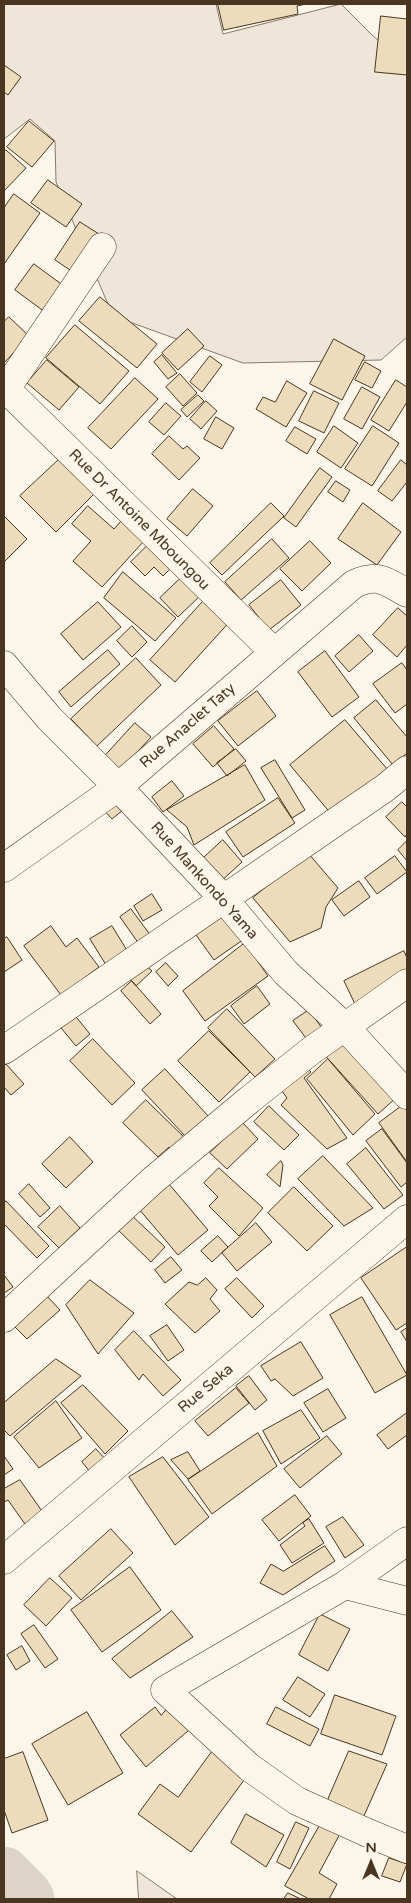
<!DOCTYPE html>
<style>
body{margin:0}
#map{position:relative;width:411px;height:1903px;overflow:hidden;background:#fbf6e9;font-family:"Varela Round",sans-serif}
canvas{display:block}
.frame{position:absolute;inset:0;border:5px solid #4a3520;pointer-events:none}
.north{position:absolute;left:346px;top:1838px;width:50px;height:50px;-webkit-text-stroke:4px #fbf6e9;paint-order:stroke;rotate:0deg;font-size:14px;font-weight:700;line-height:20px;text-align:center;color:#4a3520}
.north::after{content:'';display:block;margin:auto;width:18px;height:22px;background:#4a3520;clip-path:polygon(50% 0,100% 100%,50% 72%,0 100%)}
</style>
<div id="map">
<canvas width="411" height="1903"></canvas>
<div class="frame"></div>
<div class="north">N</div>
</div>
<script>
const ctx = document.querySelector('canvas').getContext('2d');
ctx.lineJoin = 'round';
function fillPath(path, color) { ctx.fillStyle = color; ctx.fill(path, 'evenodd'); }
function stroke(path, color, width, dash) { ctx.strokeStyle = color; ctx.lineWidth = width; ctx.lineCap = dash ? 'butt' : 'round'; ctx.setLineDash(dash || []); ctx.stroke(path); }
function write(font, color, halo, rows, align = 'center') {
  ctx.font = font + ' "Varela Round",sans-serif'; ctx.lineWidth = 4; ctx.setLineDash([]); ctx.textBaseline = 'middle'; ctx.strokeStyle = halo; ctx.fillStyle = color; for (const [text, x, y, turn = 0] of rows) {
    ctx.save(); ctx.translate(x, y); ctx.rotate((+turn || 0) * Math.PI / 180); ctx.textAlign = isNaN(turn) ? turn : align; if (halo) ctx.strokeText(text, 0, 0); ctx.fillText(text, 0, 0); ctx.restore();
  }
}
const green = new Path2D(`
 M4,4h212l7,30 118,-30 31,31 35,29v273l-26,23 -138,3 -130,-47 -57,-134 -1,-41 -25,-22 -26,20z
 M137,1871l40,28h-38z`);
fillPath(green, '#ede6d9');
stroke(green, '#887966', 1);
stroke(new Path2D(`
 M4,1872l21,21 4,6`), '#dcd4c6', 51);
const building = new Path2D(`
 M218,4h88l-9,2 1,8 -74,16z
 M381,16l26,3v56l-32,-3z
 M4,65l17,12 -13,18 -4,-3z
 M29,121l25,20 -22,26 -25,-20z
 M6,150l20,18 -22,23v-39z
 M48,180l34,24 -16,23 -35,-24z
 M14,194l26,19 -36,51v-56z
 M80,222l19,12 -26,38 -18,-12z
 M34,264l30,22 -19,26 -30,-22z
 M100,297l57,47 -20,24 -58,-47z
 M9,317l20,19 -25,27v-41z
 M75,325l54,46 -29,33 -54,-46z
 M188,329l16,17 -26,24 -16,-17z
 M334,339l31,17 -23,44 -32,-16z
 M162,355l15,18 -9,6 -14,-17z
 M210,356l12,9 -20,27 -12,-10z
 M47,360l32,27 -20,23 -32,-27z
 M365,362l16,9 -9,17 -17,-8z
 M180,374l17,19 -14,13 -17,-19z
 M135,378l23,21 -47,50 -23,-21z
 M396,380l11,7v15l-18,29 -18,-11z
 M287,381l20,12 -21,34 -30,-18 7,-12 12,5z
 M362,387l18,10 -18,32 -18,-10z
 M314,391l25,12 -15,30 -25,-12z
 M198,395l6,6 -17,16 -6,-7z
 M206,401l11,10 -16,18 -11,-10z
 M166,403l15,13 -17,19 -15,-13z
 M216,417l18,11 -12,21 -18,-10z
 M334,426l24,17 -17,25 -24,-16z
 M373,426l26,17 -27,43 -27,-17z
 M295,427l21,12 -9,15 -21,-13z
 M169,436l14,13 4,-3 13,12 -21,22 -27,-26z
 M66,453l34,35 -44,44 -36,-36z
 M401,460l6,5v17l-15,19 -14,-10z
 M320,468l12,9 -36,50 -12,-9z
 M336,481l14,9 -7,12 -15,-10z
 M193,489l20,17 -26,30 -20,-17z
 M271,503l13,13 -62,59 -12,-12z
 M363,503l38,29 -24,33 -39,-26z
 M88,506l26,23 7,-8 23,20 -42,46 -29,-26 18,-20 -19,-17z
 M4,516l23,23 -23,23z
 M272,539l17,19 -48,42 -16,-18z
 M153,540l23,23 -13,13 -9,-9 -9,9 -14,-14z
 M310,541l21,22 -29,28 -22,-22z
 M123,572l53,46 -21,23 -51,-43z
 M183,576l18,19 -23,22 -18,-19z
 M281,580l20,25 -32,25 -20,-25z
 M208,596l25,22 -58,64 -25,-22z
 M98,602l23,25 -38,33 -22,-26z
 M398,608l9,8v29l-10,12 -24,-22z
 M132,626l15,16 -15,15 -15,-16z
 M359,635l14,16 -24,21 -14,-16z
 M108,650l12,14 -49,43 -12,-15z
 M325,651l34,46 -27,20 -34,-45z
 M136,658l25,27 -64,61 -26,-27z
 M402,663l5,7v34l-12,9 -22,-29z
 M257,691l19,25 -38,30 -20,-25z
 M376,700l31,37v16l-14,12 -39,-47z
 M345,720l43,50 -56,45 -42,-50z
 M135,723l16,14 -30,33 -16,-14z
 M214,726l20,23 -21,18 -20,-23z
 M236,749l10,12 -19,15 -10,-13z
 M275,760l30,50 -13,8 -31,-50z
 M245,765l20,35 -71,45 -7,-18 -20,-17z
 M172,781l12,15 -21,16 -11,-15z
 M112,797l11,13 -11,9 -12,-13z
 M278,798l17,25 -52,34 -17,-25z
 M402,802l5,5v27l-2,3 -19,-20z
 M223,840l19,22 -24,22 -20,-21z
 M407,841v20l-9,-11z
 M308,853l30,35 -12,19 -5,21 -31,14 -37,-44z
 M395,856l12,16 -30,22 -12,-16z
 M359,881l11,16 -26,19 -12,-16z
 M152,894l10,16 -19,11 -9,-15z
 M224,905l23,32 -33,23 -23,-32z
 M131,909l20,27 -12,8 -19,-27z
 M51,926l15,21 11,-9 22,29 -38,28 -37,-49z
 M112,926l16,26 -22,13 -16,-26z
 M7,937l15,23 -18,12v-33z
 M245,943l23,33 -63,45 -22,-30z
 M404,951l3,7v19l-52,27 -11,-23z
 M166,963l12,13 -10,10 -12,-14z
 M144,964l8,7 -16,15 -7,-8z
 M132,981l29,33 -11,10 -29,-33z
 M257,986l13,18 -26,20 -13,-18z
 M227,1009l48,50 -20,18 -47,-49z
 M309,1010l15,21 -15,11 -16,-21z
 M72,1012l18,22 -14,12 -19,-23z
 M209,1031l41,41 -31,30 -41,-41z
 M340,1033l58,63 -20,18 -57,-63z
 M93,1039l42,44 -23,22 -42,-44z
 M328,1059l47,55 -22,21 -46,-56z
 M301,1062l10,10 -7,6 43,60 -20,11 -46,-44 6,-7 -10,-14z
 M6,1064l18,20 -13,11 -7,-8v-20z
 M165,1069l45,49 -23,20 -45,-48z
 M146,1100l43,42 -12,13 -8,-8 -11,10 -35,-34z
 M403,1105l4,6v51l-28,-39z
 M269,1106l30,29 -15,15 -30,-28z
 M242,1122l16,17 -31,30 -17,-16z
 M382,1129l25,34v19l-6,5 -35,-46z
 M70,1137l23,25 -27,26 -24,-24z
 M366,1148l37,47 -19,14 -37,-45z
 M323,1156l50,52 -29,18 -46,-47z
 M281,1161l2,4 -3,22 -13,-12z
 M219,1168l44,40 -24,28 -30,-30 9,-9 -14,-14z
 M163,1177l45,53 -30,25 -45,-53z
 M29,1184l21,24 -10,9 -21,-23z
 M294,1187l39,39 -26,25 -39,-38z
 M6,1201l43,45 -12,12 -33,-34v-20z
 M60,1206l20,22 -21,20 -21,-21z
 M128,1212l37,35 -14,15 -37,-36z
 M256,1223l16,19 -35,29 -15,-18z
 M218,1236l10,11 -16,15 -11,-11z
 M407,1247v76l-11,7 -35,-52z
 M171,1257l11,13 -17,13 -10,-13z
 M4,1275l9,12 -9,6z
 M206,1278l11,12 -7,9 10,12 -25,22 -30,-29 24,-22 8,3z
 M237,1278l27,28 -12,12 -27,-29z
 M90,1280l44,33 -36,41 -32,-49z
 M46,1295l14,15 -33,29 -15,-15z
 M362,1297l45,78 -32,18 -45,-78z
 M167,1325l17,25 -16,11 -18,-25z
 M407,1328v14l-6,-10z
 M134,1331l47,49 -18,16 -20,-22 -4,6 -24,-30z
 M301,1342l22,36 -30,18 -18,-17 -4,2 -10,-15z
 M56,1359l25,17 -71,60 -6,-6v-27z
 M249,1376l18,24 -12,10 -19,-24z
 M83,1385l45,46 -23,23 -44,-51z
 M236,1388l13,15 -41,33 -13,-15z
 M328,1389l18,29 -23,14 -19,-29z
 M56,1401l26,37 -43,30 -25,-31z
 M301,1410l19,28 -39,26 -18,-33z
 M407,1413v22l-19,14 -11,-14z
 M258,1433l19,33 -65,48 -24,-34z
 M327,1436l15,18 -42,34 -16,-19z
 M96,1449l10,11 -15,13 -9,-11z
 M188,1452l12,19 -12,8 -17,-19z
 M4,1456l9,13 -9,6z
 M163,1457l46,60 -34,28 -46,-68z
 M20,1480l22,31 -17,13 -17,-24 -4,2v-13z
 M295,1495l16,21 -32,25 -17,-21z
 M343,1517l21,28 -19,13 -19,-31z
 M309,1519l15,24 -32,20 -12,-18 25,-19 -2,-3z
 M111,1529l22,24 -52,47 -22,-24z
 M325,1546l10,15 -52,34 -23,-12 11,-19 12,7z
 M130,1567l31,43 -59,42 -31,-42z
 M50,1578l22,20 -26,28 -22,-21z
 M172,1611l21,26 -63,41 -18,-19z
 M320,1614l30,15 -22,42 -29,-16z
 M34,1625l24,34 -13,9 -24,-34z
 M22,1646l8,15 -14,9 -9,-15z
 M298,1677l27,17 -15,23 -27,-17z
 M335,1695l61,21 -14,39 -61,-21z
 M174,1701l22,23 -50,43 -26,-32 35,-28 6,8z
 M276,1707l43,22 -9,17 -43,-22z
 M87,1712l36,61 -55,32 -36,-61z
 M214,1749l36,23 -59,80 -53,-38 22,-30 18,13z
 M349,1751l38,13 -24,54 -36,-16z
 M23,1752l25,68 -36,13 -8,-23v-51z
 M246,1814l38,21 -18,32 -35,-24z
 M323,1820l19,10 -23,43 18,11 -8,15h-20l-24,-13z
 M296,1822l13,6 -19,41 -13,-7z
 M389,1858l18,6 -7,18 -18,-6z
 M288,1893l13,6h-17z`);
fillPath(building, '#ecdcbc');
stroke(building, '#4a3520', 1);
const minor = new Path2D(`
 M4,387l270,265
 M4,392l98,-145
 M4,665l45,53 69,69 105,111 63,75 59,54 62,68
 M4,868l114,-81 236,-203c25,-11 31,-3 53,9
 M4,1050l381,-262 22,-18
 M4,1318l148,-137 97,-81 63,-50 95,-67
 M407,1541l-62,44 -180,105 84,77 48,34 71,32 39,16
 M4,1560l403,-341
 M345,1585l62,16`);
stroke(minor, '#4a3520', 29);
stroke(minor, '#fbf6e9', 28);
write('15px', '#4a3520', '#fbf6e9', [
 ["Rue Dr Antoine Mboungou",139,520,45],
 ["Rue Anaclet Taty",188,726,-41],
 ["Rue Mankondo Yama",204,881,48],
 ["Rue Seka",206,1389,-40]
]);
</script>
